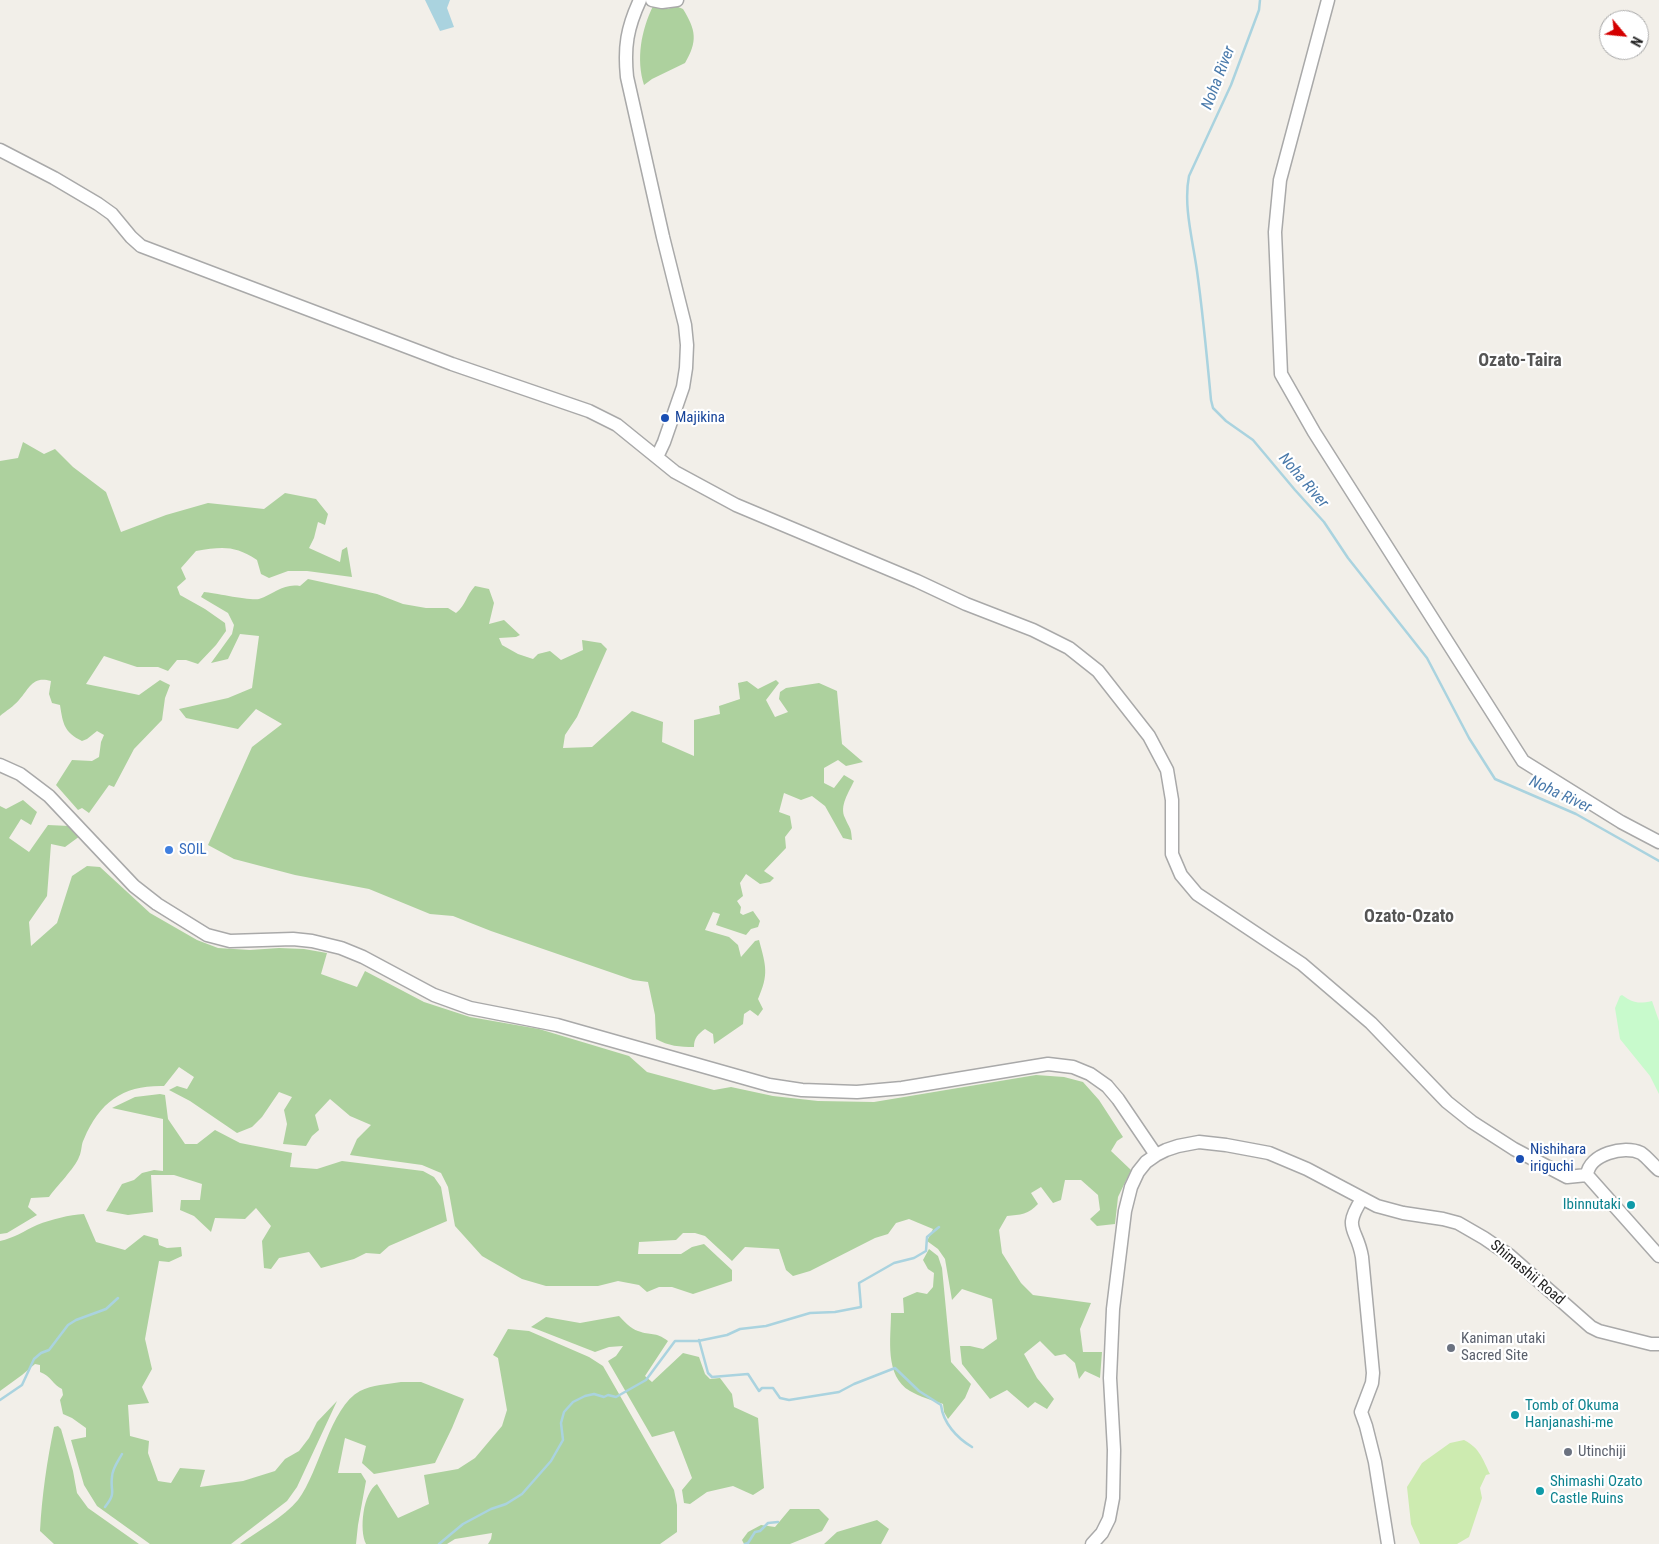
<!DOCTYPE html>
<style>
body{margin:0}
#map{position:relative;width:1659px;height:1544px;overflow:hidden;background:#f2efe9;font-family:"Roboto Condensed",sans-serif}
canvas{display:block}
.north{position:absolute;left:1599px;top:10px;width:50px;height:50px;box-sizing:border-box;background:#fff;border:1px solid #a7a7a7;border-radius:50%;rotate:118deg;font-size:14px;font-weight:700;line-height:20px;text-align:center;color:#222}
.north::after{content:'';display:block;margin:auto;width:18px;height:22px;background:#d40000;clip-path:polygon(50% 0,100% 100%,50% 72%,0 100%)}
</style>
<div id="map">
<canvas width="1659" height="1544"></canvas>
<div class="north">N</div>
</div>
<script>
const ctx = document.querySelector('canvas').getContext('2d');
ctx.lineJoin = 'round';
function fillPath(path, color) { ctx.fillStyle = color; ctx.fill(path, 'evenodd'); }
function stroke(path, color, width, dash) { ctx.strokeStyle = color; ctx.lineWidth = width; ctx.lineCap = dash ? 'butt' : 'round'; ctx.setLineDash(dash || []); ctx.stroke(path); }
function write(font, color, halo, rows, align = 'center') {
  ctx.font = font + ' "Roboto Condensed",sans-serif'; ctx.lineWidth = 4.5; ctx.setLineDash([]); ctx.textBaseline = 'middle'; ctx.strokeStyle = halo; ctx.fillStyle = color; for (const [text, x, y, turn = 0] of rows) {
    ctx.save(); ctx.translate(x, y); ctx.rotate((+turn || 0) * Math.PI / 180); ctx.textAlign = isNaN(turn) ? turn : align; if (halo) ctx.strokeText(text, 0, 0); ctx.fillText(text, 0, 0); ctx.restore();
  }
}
fillPath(new Path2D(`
 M1464,1440c16,8 19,20 26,34l-4,1 -6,13 2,10 -13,39 -12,7h-37l-9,-20 -4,-37 15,-24 28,-20z`), '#cdebb0');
fillPath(new Path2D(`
 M653,6l15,3 8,-3 7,3c13,21 15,32 2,54l-33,16 -8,6c-8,-26 -3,-54 9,-79z
 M23,442l21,12 11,-5 18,18 33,25 15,40 45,-17 42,-12 56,6 21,-16 31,6 12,15 -3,11 -7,-3 -4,16 -5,10 31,14 2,-12 5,-3 5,30 -45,-6h-19l-19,7 -8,-4 -4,-14c-23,-15 -35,-13 -61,-9l-15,17 5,11 -9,8 3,8 25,14 20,14 1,8 -10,14 -18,19 -12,-4h-9l-9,11 -10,-4h-21l-33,-11 -18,28 53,11 21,-15 10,5 -5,13 -3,22 -28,29 -20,38 -5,-2 -20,28 -7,-5 -4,2 -22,-25 16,-25 20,1 7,-4 2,-15 3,-7 -7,-4 -10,8 -5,2c-18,-9 -19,-17 -22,-36l-8,-2 -3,-9 2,-13c-19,-5 -21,7 -32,19 -5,6 -13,11 -19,16v-255l18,-3z
 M308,579l69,15 26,10 23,4h22l8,5c10,-8 10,-17 19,-27l14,3 5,14 -5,21 15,-4 16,15 -4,2 -17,1 3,7 16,9 15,5 5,-5 12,-3 11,9 22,-10 -1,-10 19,3 6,6 -30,68 -12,18 -2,13 29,-1 40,-36 31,11 -1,20 32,14v-36l26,-6 -1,-8 21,-7 -2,-16 9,-2 11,8 18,-9 3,3 -13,17 9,17 13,-5 -9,-13 1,-7 6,-4 33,-5 18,8 5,53 21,18 -17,4 -8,-6 -14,8v15l10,5 10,-13 10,6c-5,11 -15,25 -9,37 5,12 6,8 7,22l-9,-2 -18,-32 -13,-10 -11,4 -17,-7 -5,19 11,4 2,12 -7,9 1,11 -22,23 10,7 -4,4 -10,2 -14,-10 -6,9 3,13 -6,5 4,6 -1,6 3,2 10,-4 7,10 -2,6 -7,2 -5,6 -30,-10 4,-11 -7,-2 -8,18 24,7 9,8 3,12 14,-16 4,-1c7,26 10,34 -1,59l5,10 -5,7 -8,-6 -6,4 -1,10 -29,20 -1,-10 -8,-5c-7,5 -11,9 -11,18 -14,0 -26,-1 -38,-8l-1,-24 -7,-33 -15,-2 -142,-49 -38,-15 -23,-2 -61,-25 -74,-14 -61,-16 -26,-14 44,-98 30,-23 -26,-15 -18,20 -52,-11 -7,-9 49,-11 24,-10 7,-52 -19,-2 -12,25 -17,4 21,-29 2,-9 -6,-12 -27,-16 3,-5c11,1 47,9 55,7 15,-5 25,-16 41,-13z
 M23,800l14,12 -6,13 -10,-6 -12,19 20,14 19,-27 21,1 11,10 -15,11 -14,-3 -4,52 -18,26 2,24 26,-23 15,-47 15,-10 13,1 50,46 47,27 21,8 32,2 29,-2 25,1 23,4 -6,21 36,13 8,-16 59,31 46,15 69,12 90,27 18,16 67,18 17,-3 42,9 45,5 56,1 162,-27 28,2 19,5 16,18 24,37 -6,4 -6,10 20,19 -13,27 -3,27 -18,2 -7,-7 10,-9 -2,-15 -17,-15h-16l-4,20 -8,3 -12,-16 -10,6 7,11c-9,10 -18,11 -31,12l-8,14 3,23 19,30 12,12 58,8 -11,26 3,23h19l-2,26 -15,-7 -6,8 -4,-16 -10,-9 -10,2 -15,-15 -16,13 13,24 17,21 -7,10 -12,-7 -7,6 -21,-18 -17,9 -28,-35 -2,-18h10l13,3 14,-10 -5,-40 -30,-10 -10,11 -7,-41 -7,-10 -11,-8 6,-12 -24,-10 -13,4 -8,11 -13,4 -65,33 -17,5 -7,-6 -7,-21 -34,-2 -13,14 -27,-25 -10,-3h-12l-7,7 -37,2 -1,12h43l11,-7 12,-3 28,26v11l-39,13 -21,-7h-13l-12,5 -8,-7 -21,-4 -20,5h-52l-24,-7 -40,-23 -27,-30 -7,-39 -7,-14 -19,-8 -72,-10 7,-16 14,-14 -21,-9 -20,-17 -15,16 4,15 -7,6 -6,10 -23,-2 4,-20 -3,-14 8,-13 -13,-5 -17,25 -10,10 -15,6 -47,-32 -21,-11 8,-4 10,3 7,-12 -15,-10 -15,19c-40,-1 -64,15 -80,53 -3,5 -2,12 -5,18 -4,11 -23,30 -30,40l-18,1 -3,9 9,8 -30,18 -7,1v-428l6,3z
 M160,1094l5,1 3,24 17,25h12l18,-14 25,13 52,10 -2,14 27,2 25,-8 81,10 11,6 7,10 6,34 -58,25 -9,8 -14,-1 -12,6 -33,9 -12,-16 -30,6 -8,11 -7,-1 -2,-27 9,-15 -15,-18 -11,11 -30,-1 -4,14 -17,-16 -14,-6 1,-10h19l2,-16 -28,-9h-23l2,37 -25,3 -22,-4 16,-27 12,-4 8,-7 12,-3 9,1v-52l-51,-11 23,-11z
 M84,1214l12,28 29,8 19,-15 14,4 1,6 8,3 14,-1 1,9 -13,6 -10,-1 -14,78 7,30 -10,18 7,16 -21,2 2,31 19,5 -1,12 10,28 13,2 9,-15 25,2 -5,17 43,-6 32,-10 10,-12 14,-8 10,-13 8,-16 20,-21 -40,86 -10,14 -56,43h-81l-53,-38 -13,-21 -13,-45 15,-3v-9l-14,-10 -9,-4 -3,-14 3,-5 -1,-6c-9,-4 -11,-13 -22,-17v-7l-5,-1 -13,11 -22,16v-150c14,-3 24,-10 37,-16 15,-6 32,-10 47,-11z
 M929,1249l9,7 4,12 9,94 20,22 -6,14 -17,21 -4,-7 -1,-8c-11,-4 -23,-7 -33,-13 -26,-15 -19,-53 -19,-78h13l-1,-15 14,-6 10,2 6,-7 1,-14 -6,-4 -5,-9z
 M619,1316c5,5 12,13 19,15 13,5 17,0 30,10l-23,35 7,6 31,-29 16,4 6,17 5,5 10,-1 12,16 2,13 24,11 6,70 -11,7 -20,-9 -26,6 -17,12 -6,-1 -2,-13 10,-12 -18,-47 -22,6 -44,-76 8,-5 7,-10 -14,1 -14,5 -64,-25 15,-10 34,6z
 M508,1329l21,2 60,26 14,9 71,124 3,15v27l-17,12h-172l3,-5 1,-6 -37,6 -8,5h-81c-7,-14 -3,-51 11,-60l21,34 31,-14 -5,-29 34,-6 17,-11 27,-32 5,-16 -9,-52 -5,-3z
 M401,1382h20l43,17 -12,29 -17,35 -61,11 -12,-11 4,-17 -21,-8 -7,35h23l5,8 -8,44 -2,19h-116c18,-13 44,-27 58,-44 22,-29 32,-93 62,-109 12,-6 28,-7 41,-9z
 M58,1426l3,3 12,42 4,22 11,15 51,36h-85l-14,-13c2,-36 7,-70 14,-104z
 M790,1509h29l10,10 -7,12 -32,13h-46l-2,-4 6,-8 13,-7 14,2z
 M877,1520l12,9 -8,15h-57l13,-12z`), '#add19e');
fillPath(new Path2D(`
 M1622,995c11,8 16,9 30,6l7,20v73l-9,-18 -30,-37 -5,-31 5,-12z`), '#c8facc');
fillPath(new Path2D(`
 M425,0h25l-3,8 7,19 -14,4z`), '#aad3df');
stroke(new Path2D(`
 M1260,0l-1,10 -28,75 -42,91c-6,30 4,65 8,95 6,43 10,86 14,129l2,8 13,13 27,19 42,50 29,32 24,36 79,100 42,80 26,41 81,35 83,47
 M699,1340l9,33 4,4 36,-3 11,17 3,-3h11l7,10 9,2 50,-8 15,-8 41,-16 24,23 22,14c2,18 16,33 31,42
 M0,1400l22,-15 12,-26 7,-6 8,-3 19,-25 8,-5 30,-11 12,-11
 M105,1507c12,-15 5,-15 7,-30 0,-8 6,-16 10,-23
 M439,1544l24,-20 28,-15 15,-5 16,-10 29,-33 12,-21 -2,-17 3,-11 9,-10 12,-6 9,-2 10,3 4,-2 8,2 30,-17 29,-39h23l29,-6 13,-6 26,-3 44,-13 25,-1 26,-5 -2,-24 35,-20 20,-5 12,-7 1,-14 12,-10
 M745,1544l3,-1 7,-11 5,-1 8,-8 10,-1`), '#aad3df', 2.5);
const minor = new Path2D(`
 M640,0c-13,28 -16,47 -13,77l36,160 22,88 2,20 -1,23 -3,19 -19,55 -7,15
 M652,0l10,2 15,-2
 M1328,0l-48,180 -5,52 6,142 33,58 209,329 98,61 38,20
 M0,150l54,28 44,26 14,10 19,23 10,9 311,118 137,47 28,14 58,47 61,33 181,76 49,23 67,26 36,18 29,23 51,65 18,34 5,30v54l9,21 16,19 105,70 69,59 76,79 25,20 42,27 53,28 20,-2
 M0,765l20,9 29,22 85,90 23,18 50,31 23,6 63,-2 19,2 29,7 22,9 71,38 36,13 87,17 212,60 33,5 55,2 45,-4 146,-24 25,3 17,7 17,12 11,13 38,56
 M1659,1170c-6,-5 -12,-13 -18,-17 -17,-8 -52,1 -54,22l72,81
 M1362,1199c-20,31 -5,28 0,58l11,116 -1,10 -11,29 5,14 9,36 13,82
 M1092,1544l10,-11 7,-14 4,-21 1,-48 -4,-72 3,-69 12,-98 6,-24 7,-15 8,-10 10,-7 10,-5 12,-4 21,-4 27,3 43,8 38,16 70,37 26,7 40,6 15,4 26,15 25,17 82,72 8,4 52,13h8`);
stroke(minor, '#a9a9a9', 15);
stroke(minor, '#fff', 12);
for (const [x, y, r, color] of [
 [665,418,5,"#1a4fb4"],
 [169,850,5,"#3f7fe0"],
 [1520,1159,5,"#1a4fb4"],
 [1631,1205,5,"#0f9aa8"],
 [1451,1348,5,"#6b7280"],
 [1515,1415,5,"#0f9aa8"],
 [1568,1452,5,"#6b7280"],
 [1540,1491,5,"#0f9aa8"]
]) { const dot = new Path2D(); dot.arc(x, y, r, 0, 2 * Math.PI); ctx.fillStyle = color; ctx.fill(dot); stroke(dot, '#fff', 2); }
write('15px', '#164399', '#fff', [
 ["Majikina",675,418],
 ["Nishihara",1530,1150],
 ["iriguchi",1530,1167]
], 'left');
write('15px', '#366cbe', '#fff', [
 ["SOIL",179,850]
], 'left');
write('15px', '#0d838f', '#fff', [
 ["Ibinnutaki",1621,1205,"right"],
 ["Tomb of Okuma",1525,1406],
 ["Hanjanashi-me",1525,1423],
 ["Shimashi Ozato",1550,1482],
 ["Castle Ruins",1550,1499]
], 'left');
write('15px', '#222', '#fff', [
 ["Shimashii Road",1527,1273,40]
]);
write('15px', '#5b616d', '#fff', [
 ["Kaniman utaki",1461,1339],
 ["Sacred Site",1461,1356],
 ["Utinchiji",1578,1452]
], 'left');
write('italic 16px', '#4a7aab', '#fff', [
 ["Noha River",1219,78,-69],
 ["Noha River",1303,481,49],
 ["Noha River",1560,795,25]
]);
write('bold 18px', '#555', '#fff', [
 ["Ozato-Taira",1520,361],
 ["Ozato-Ozato",1409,917]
]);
</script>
